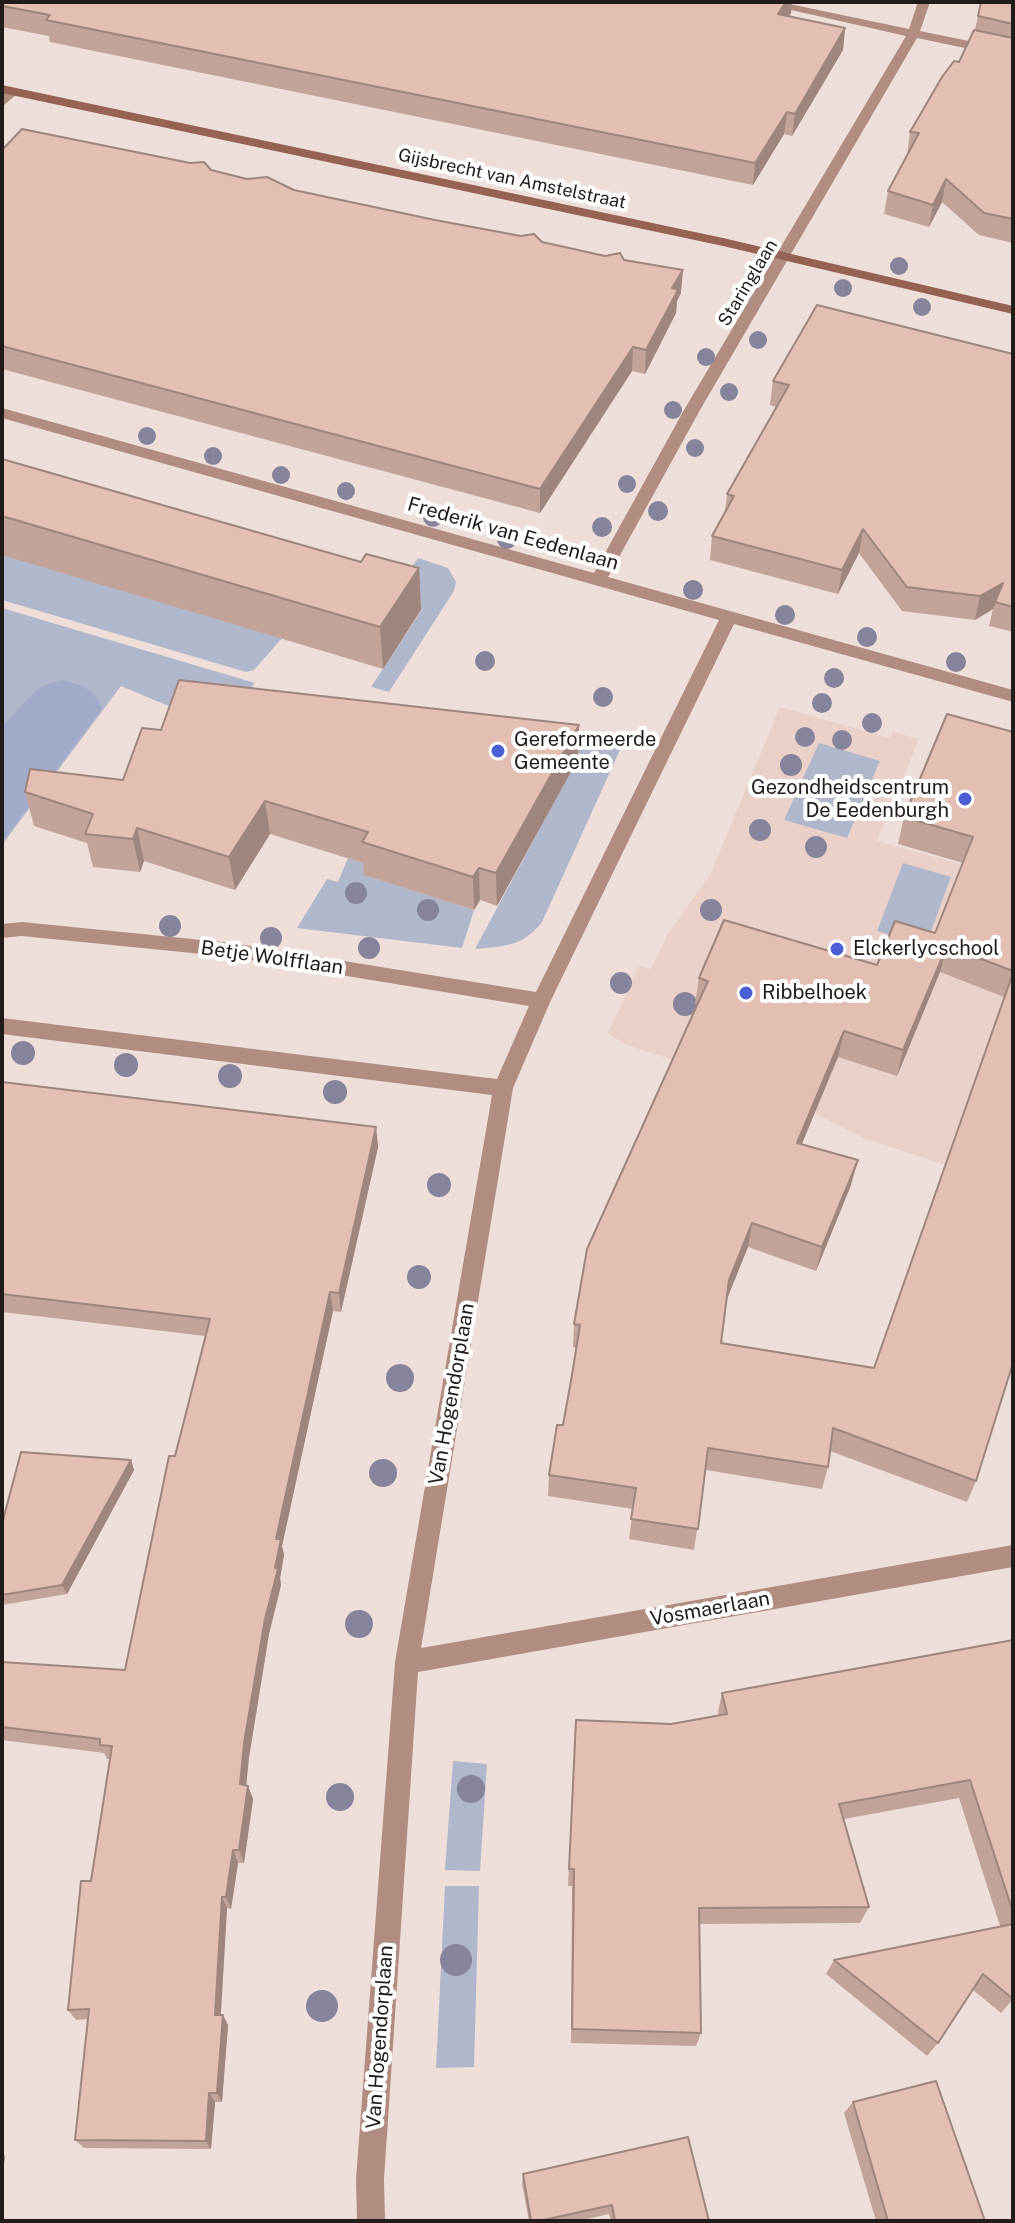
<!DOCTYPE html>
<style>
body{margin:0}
#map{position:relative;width:1015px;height:2223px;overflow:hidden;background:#eededa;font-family:"Public Sans",sans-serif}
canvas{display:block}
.frame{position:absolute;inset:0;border:4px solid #211c1a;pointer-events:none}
</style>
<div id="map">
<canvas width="1015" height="2223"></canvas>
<div class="frame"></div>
</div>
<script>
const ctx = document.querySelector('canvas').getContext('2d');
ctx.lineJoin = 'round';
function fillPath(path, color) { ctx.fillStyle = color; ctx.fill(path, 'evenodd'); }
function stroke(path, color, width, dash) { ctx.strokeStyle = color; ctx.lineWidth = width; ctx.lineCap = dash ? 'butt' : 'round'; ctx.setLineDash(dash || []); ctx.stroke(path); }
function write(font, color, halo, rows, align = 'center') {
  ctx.font = font + ' "Public Sans",sans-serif'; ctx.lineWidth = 8; ctx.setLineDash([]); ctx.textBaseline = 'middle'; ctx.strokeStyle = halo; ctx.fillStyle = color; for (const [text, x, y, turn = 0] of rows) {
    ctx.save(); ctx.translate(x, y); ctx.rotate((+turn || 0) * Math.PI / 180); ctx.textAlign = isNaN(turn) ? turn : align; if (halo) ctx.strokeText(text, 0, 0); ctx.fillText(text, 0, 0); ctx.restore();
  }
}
fillPath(new Path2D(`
 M780,707l110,31 3,-6 26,7 -42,102 136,37v308l-145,-46 -95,-47 -149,-49 -16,-11 31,-67 12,3 18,-37 41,-57z`), '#e9d1ca');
fillPath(new Path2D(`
 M2,553l319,41 -67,76 -8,2 -244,-72z
 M418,558l30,10 8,14 -2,9 -65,101 -18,-5 51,-77 -34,-10z
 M2,608l253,75 -27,35 -43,-5 -64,-27 -119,159z
 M572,732l53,7 -83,183c-20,25 -37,24 -67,27l105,-195 -16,-5z
 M819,743l61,18 -33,77 -63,-18z
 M348,858l22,7 -5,10 109,35 -12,38 -165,-20 30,-49 11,3z
 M903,863l48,14 -25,68 -49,-14z
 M453,1761l34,3 -7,107 -35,-1z
 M445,1886h34l-5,181 -38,1z`), '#b1b7cb');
fillPath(new Path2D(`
 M62,680c20,5 32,8 40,29l-100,133v-116l38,-39z`), '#a1aac8');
fillPath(new Path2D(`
 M756,2h24l129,27 9,-27h12l-10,29 93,19v8l-96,-20 -217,372 -92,167 405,113v12l-279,-78 -183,376 -38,88 -92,560 592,-103v22l-595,105 -34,507 1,42h-28l-1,-42 39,-517 97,-567 -490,-61v-16l495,61 32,-73 -297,-49 -210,-21 -20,2v-14l20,-2 210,21 304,49 183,-372 -717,-202v-10l592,165 90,-163 222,-374z
 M7,89l12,3 -17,15v-12z`), '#b18c81');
fillPath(new Path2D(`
 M2,85l721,153 290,68v8l-290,-68 -721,-153z`), '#966253');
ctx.fillStyle = '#86849a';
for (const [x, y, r] of [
 [899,266,9],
 [843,288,9],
 [744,292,9],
 [922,307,9],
 [758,340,9],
 [706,357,9],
 [729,392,9],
 [673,410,9],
 [147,436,9],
 [695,448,9],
 [213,456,9],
 [281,475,9],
 [627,484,9],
 [346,491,9],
 [658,511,10],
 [433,517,10],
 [602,527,10],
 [507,539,10],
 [693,590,10],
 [785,615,10],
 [867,637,10],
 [485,661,10],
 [956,662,10],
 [834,678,10],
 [603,697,10],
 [822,703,10],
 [872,723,10],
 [805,737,10],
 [842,740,10],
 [791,765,11],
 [760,830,11],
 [816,847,11],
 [356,893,11],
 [428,910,11],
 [711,910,11],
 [170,926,11],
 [271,938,11],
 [369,948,11],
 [621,983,11],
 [685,1004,12],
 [23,1053,12],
 [126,1065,12],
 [230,1076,12],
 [335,1092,12],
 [439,1185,12],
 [419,1277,12],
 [400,1378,14],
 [383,1473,14],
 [359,1624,14],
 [471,1789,14],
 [340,1797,14],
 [456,1960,16],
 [322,2006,16]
]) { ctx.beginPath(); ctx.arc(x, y, r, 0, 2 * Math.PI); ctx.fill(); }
fillPath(new Path2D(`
 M2,2h796h-6l-1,11 -2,3 56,12 -2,22 -51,86 -8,-2 -31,51 -703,-143 -1,-6 -47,-9z
 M1013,2v241l-34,-8 -37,-33 -13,25 -45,-13 4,-23 19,-36 3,-23 49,-70 16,-32 3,-14z
 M2,150l209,20 83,20 330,70 57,33 -4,8 -1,12 -31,61 -13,-3 -92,142 -538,-144z
 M1013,354v278l-24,-6 4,-17 -18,11 -73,-9 -43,-58 -21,41 -128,-34 2,-24 13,-24 2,-18 49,-87 -6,-2 3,-24z
 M2,459l359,103 58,6 2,42 -38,59 -381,-114z
 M579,725l-1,34 -81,147 -17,-6 -6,10 -110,-35 -1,-12 -93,-29 -35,56 -91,-29 -4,11 -47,-5 -6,-24 -53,-17 -9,-34 98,-12 38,-50z
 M1013,732v631l-37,118 -9,21 -137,-51 -2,16 -6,22 -116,-19 -12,80 -65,-11 4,-30 -85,-13 1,-21 14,-50 13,-77 -3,-1 1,-23 123,-319 -2,-1 4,-26 178,-13 58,-32 28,-70 -65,-19 6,-27zM940,972l64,25 -130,371 -153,-25 5,-43 22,-53 68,24 35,-86 -49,-41 36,-87 59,19z
 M2,1082l374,45 2,20 -37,165 -8,-1 -51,235 2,9 -4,23 1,7 -12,49 -20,123 -3,28 2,1 5,13 -9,64h-6l-7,46 -4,-1 -6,107h2l5,10 -6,77h-7l-4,47 -127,-1 -9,-8 13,-121 -12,1 -8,-10 23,-129 19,-122h-3l-3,-6 -102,-13v-78l123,8 50,-214 30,-120 -203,-24z
 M131,1460l3,10 -67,124 -65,11v-81z
 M1013,1640v359l-12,14 -28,-23 -35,53 -11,13 -101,-82 8,-14 166,-34 -41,-128 -115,21 25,88 -9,16 -160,1 1,109 -5,13 -125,-3 1,-157h-4l8,-166 95,4 47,-9v-3l4,-19z
 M853,2102l132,119h-109l-32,-108z
 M523,2174l186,47h-98l-2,-7 -31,7h-49l-7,-37z`), '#c2a39a');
fillPath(new Path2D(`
 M786,2h6l-1,11 -15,23 2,-22z
 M845,28l-2,22 -51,86 3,-22z
 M787,112l-3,22 -31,51 2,-22z
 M946,179l-4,23 -13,25 4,-22z
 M683,270l-2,23 -4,8 -1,12 -31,61 1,-24 26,-62z
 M633,347l-1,24 -92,142v-24z
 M863,529l-4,24 -21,41 4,-24z
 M419,568l2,42 -38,59 -3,-42z
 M1003,583l-10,26 -18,11 5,-24z
 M579,725l-1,34 -81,147 -1,-33z
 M265,801l5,33 -35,56 -6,-33z
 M137,828l7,33 -4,11 -7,-33z
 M479,868l1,32 -6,10 -1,-33z
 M947,946l-7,26 -43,104 6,-26z
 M844,1031l-6,26 -46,110 5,-24z
 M376,1127l2,20 -37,165 -2,-19z
 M858,1160l-7,25 -35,86 6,-24z
 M752,1223l-4,24 -23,57 4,-24z
 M330,1292l3,19 -51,235 2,9 -4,23 1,7 -12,49 -20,123 -4,41 -5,-14 4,-41 21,-124 10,-51 1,-29z
 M131,1460l3,10 -67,124 -5,-9z
 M248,1786l5,13 -9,64 -5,-13z
 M233,1850l5,13 -7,46 -5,-12z
 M222,1897l5,11 -7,117 -5,-10z
 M223,2015l5,10 -6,77 -5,-9z
 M209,2093l6,9 -4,47 -5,-8z
 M2,2154l3,2 -3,24z`), '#9e857d');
const building = new Path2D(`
 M2,2h784l-8,12 67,14 -50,86 -8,-2 -32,51 -709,-143 4,-5 -48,-9z
 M981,2h32v22l-35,-8z
 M974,30l39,8v181l-29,-6 -38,-34 -13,26 -45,-14 31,-58 -9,-1 32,-55 12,-16 5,1z
 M22,129l168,34 14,-1 7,8 36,9 20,-2 27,13 141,30 86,16 13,-2 8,8 63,14 15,-3 4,7 59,10 -11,18 6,2 -32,60 -13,-3 -93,142 -538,-143v-196z
 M817,305l196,49v253l-18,-5 8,-19 -23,13 -73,-9 -44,-58 -21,41 -130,-34 22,-40 -7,-2 62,-109 -16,-4z
 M2,459l359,103 5,-8 53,14 -39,59 -378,-111z
 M179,680l400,45 -83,148 -17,-5 -6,9 -111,-35 6,-10 -103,-31 -36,56 -92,-29 -4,11 -48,-5 8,-20 -68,-22 5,-23 93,11 19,-52 19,2z
 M947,714l66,18v239l-66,-25 -44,104 -59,-19 -47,112 61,17 -36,87 -70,-24 -23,57 -8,63 153,25 139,-395v390l-37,118 -143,-53 -5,39 -120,-19 -10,81 -67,-10 5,-31 -87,-13 8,-50h6l9,-50 8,-50 -6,-1 13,-75 121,-268 -9,-3 25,-58 153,45 18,-44 40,12 38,-96 -69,-20z
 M2,1082l374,45 -37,166 -9,-1 -54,247h5l-6,29 3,1 -13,50 -21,124 -4,41 8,2 -9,64h-6l-7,47h-4l-7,118h8l-6,78h-8l-3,48 -131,-1 14,-131 -21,1 13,-129h10l21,-135 -12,-1v-6l-98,-12v-65l123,8 44,-214h6l35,-137 -208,-25z
 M21,1452l110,8 -69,125 -60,10v-71z
 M1013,1640v272l-43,-132 -131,24 30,103 -170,1 2,125 -129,-4 2,-160h-5l7,-149 95,4 56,-10 -5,-21z
 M1013,1924v75l-30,-25 -45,69 -104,-83z
 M936,2081l49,140h-97l-35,-119z
 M688,2137l21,84h-94l-3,-16 -73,16h-8l-8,-47z`);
fillPath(building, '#e2beb3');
stroke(building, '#9e857d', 2);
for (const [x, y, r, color] of [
 [498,751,8,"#4c5ed3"],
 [965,799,8,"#4c5ed3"],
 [837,949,8,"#4c5ed3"],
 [746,993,8,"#4c5ed3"]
]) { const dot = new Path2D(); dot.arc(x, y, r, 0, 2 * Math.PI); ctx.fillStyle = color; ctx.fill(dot); stroke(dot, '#fff', 3); }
write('18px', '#211c1a', '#fff', [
 ["Gijsbrecht van Amstelstraat",512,179,12],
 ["Staringlaan",748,283,-59]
]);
write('20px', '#211c1a', '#fff', [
 ["Frederik van Eedenlaan",513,534,16],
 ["Betje Wolfflaan",272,958,8],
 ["Van Hogendorplaan",452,1394,-80],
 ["Vosmaerlaan",710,1609,-10],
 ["Van Hogendorplaan",380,2037,-86]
]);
write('20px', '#211c1a', '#fff', [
 ["Gereformeerde",514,740],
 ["Gemeente",514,763],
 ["Gezondheidscentrum",949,788,"right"],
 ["De Eedenburgh",949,811,"right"],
 ["Elckerlycschool",853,949],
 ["Ribbelhoek",762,993]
], 'left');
</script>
